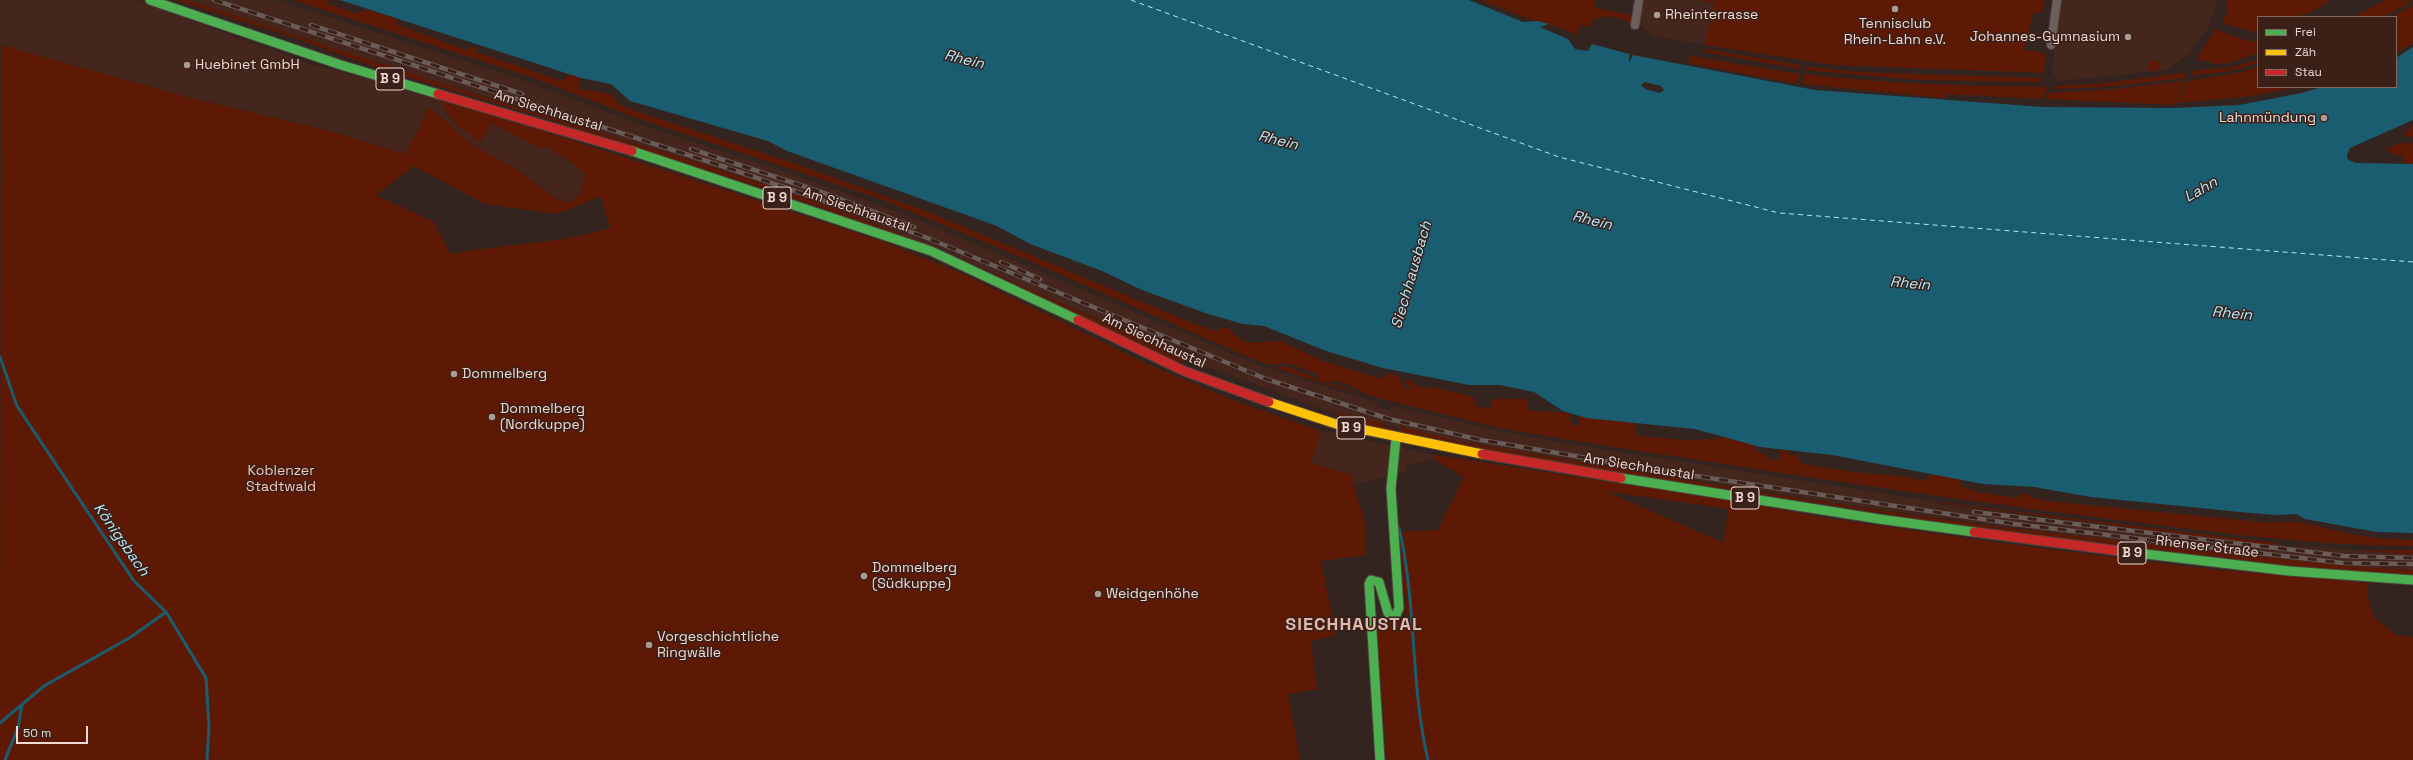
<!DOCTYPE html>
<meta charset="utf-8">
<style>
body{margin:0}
#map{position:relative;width:2413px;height:760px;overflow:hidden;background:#332420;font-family:"Space Grotesk",sans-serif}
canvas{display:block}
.legend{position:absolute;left:2257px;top:16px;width:140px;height:72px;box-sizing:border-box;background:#3b2018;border:1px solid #826a63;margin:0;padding:5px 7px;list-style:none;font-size:12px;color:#eddad4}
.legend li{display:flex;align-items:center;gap:8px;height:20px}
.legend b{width:20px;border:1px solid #826a63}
.scale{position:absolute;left:16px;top:726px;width:72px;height:18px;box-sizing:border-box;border:2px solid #eddad4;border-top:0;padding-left:5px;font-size:12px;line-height:14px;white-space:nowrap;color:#eddad4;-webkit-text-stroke:3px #3b2018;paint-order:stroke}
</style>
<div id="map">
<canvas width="2413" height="760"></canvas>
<ul class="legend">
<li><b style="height:5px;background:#4caf50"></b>Frei</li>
<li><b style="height:5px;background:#ffc107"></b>Zäh</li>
<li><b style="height:5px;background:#c62828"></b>Stau</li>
</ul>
<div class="scale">50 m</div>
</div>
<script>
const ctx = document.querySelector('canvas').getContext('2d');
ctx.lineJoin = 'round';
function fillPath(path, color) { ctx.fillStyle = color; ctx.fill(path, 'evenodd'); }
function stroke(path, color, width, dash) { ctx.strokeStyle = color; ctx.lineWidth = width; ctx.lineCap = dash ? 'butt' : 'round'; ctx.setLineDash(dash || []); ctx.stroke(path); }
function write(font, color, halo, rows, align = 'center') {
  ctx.font = font + ' "Space Grotesk",sans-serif'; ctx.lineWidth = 3; ctx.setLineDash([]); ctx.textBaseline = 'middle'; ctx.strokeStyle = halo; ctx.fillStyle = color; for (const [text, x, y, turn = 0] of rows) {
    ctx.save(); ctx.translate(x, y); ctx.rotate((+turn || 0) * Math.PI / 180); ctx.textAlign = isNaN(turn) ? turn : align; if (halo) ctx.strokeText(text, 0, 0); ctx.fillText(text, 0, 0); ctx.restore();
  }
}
fillPath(new Path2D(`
 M0,0h134l182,66 128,32 1,14 35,30 11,-19 51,26 2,-3 28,16 13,12 -4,18 -11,11 -13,-4 -39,-29 -45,-25 -44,-38 -23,47 -81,-24 -142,-34 -182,-50 -1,2z
 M187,0h89l238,77 133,50 131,42 131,47 354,151 115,36 -1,4 13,3 1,-4 114,26 66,12 368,58v2l309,39 165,11v16l-47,-2 -80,-7 -182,-21 -254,-35 -389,-63 -131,-30 -141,-52 -79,-36 -236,-101 -169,-58 -356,-111z
 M1644,0h57l14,3 -10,42 -52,-9 -13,-11z
 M2060,0h158l-12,32 -11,10 -6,12 -24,16 -107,11 -6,-10z
 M1315,429l74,16 46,10 -2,4 -25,6 -2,7 -52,13 -4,-11 -39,-11 9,-29z`), '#45261d');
fillPath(new Path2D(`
 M175,0h12c109,35 217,72 326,106 138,43 277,82 410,137l-142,-49 -237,-76 -167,-50 -85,-31z
 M293,0h35v4l28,9 13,-3 28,9 -1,5 70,26 6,-3 5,1 -1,4 87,29 6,-7 12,4 -3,11 34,5 7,10 17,7 163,54 134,49 264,111 20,6 4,-3h8l5,7 13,8 34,-2 42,20 58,18 8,-6 9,3 8,13 4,-1 -6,-9 7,2 8,6 18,1 36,9 4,10 13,1 3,-9h33l2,10 5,2 36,2 2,12h9l-2,-9 56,7 3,13 49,4 30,-1 8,-2 27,7 7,8 8,3 2,4 12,1 1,-11 6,1 3,5h6l6,9 51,8 55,5 16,4 9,-7 26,5 2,7 16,6 40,6 5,-4h6l5,4 14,3 224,22c28,-5 53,6 80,11 20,4 41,5 62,6v6c-104,0 -206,-15 -309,-28 -181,-22 -361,-51 -541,-79l-68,-12 -114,-28c-16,-4 -28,-13 -44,-18 -6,-2 -12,3 -18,1l-2,-8 -29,-11 -18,2 -22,-8 -227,-100 -143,-59 -242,-80 -102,-40z
 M1481,0h114l-1,8 38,7 -1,10c-10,-10 -27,-11 -40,-4l-1,6 -10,-2 -3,10 -21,-9 -25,-6z
 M1701,0h343l-2,13h-9l-9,37 22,3 -2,20 -209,-8 -130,-20 10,-42z
 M2228,0h102c-24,20 -42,17 -72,17v14l-3,1 -30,-8 -2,-8h3l2,-10h-3z
 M2385,0l28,1 -30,16h-29z
 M2413,5v38l-17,10v-36h-4z
 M2215,29l26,10 17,3v11l-30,10 -16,1 -5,-4 -5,2 -5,-3z
 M1,45l182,51 142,34 81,24 23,-47 44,38 45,25 39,29 13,4 11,-11 4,-18 -13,-12 -28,-16 -2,3 -51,-26 -11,19c-11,-8 -39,-27 -37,-41l79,23 365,119 83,34 175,86 95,40 75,26 5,5 -9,29 39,11 16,52v29l-45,6 15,74 -25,6 6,48 -29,5 12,66h-1300zM414,166l71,38 72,10 44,-18 9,32c-51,16 -107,16 -160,26l-16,-32 -58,-27z
 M1705,49l96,16 -1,4 -97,-17z
 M1690,56l109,18 -1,10 -110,-21z
 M2258,59v4c-24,9 -43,10 -66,12v-4l40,-4z
 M2148.5 66a5.5 5.5 0 1 1 11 0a5.5 5.5 0 1 1-11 0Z
 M1805,66l52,6 184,6v4l-122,-2 -114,-10z
 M2258,67v20h41l-56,10 -66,6 11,-22 50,-8z
 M2185,73l1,5 -81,9 -52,2v-3l51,-3z
 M1804,74c81,10 162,12 244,13l-5,12 -96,-5 -1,4 -143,-14z
 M2186,81l-11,24 -129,-6 2,-6 57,-3z
 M2413,125v12h-7l-2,-3z
 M2398,143h15v21l-10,-1 1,-9 -6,2 -12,-6z
 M977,266l212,94 -13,3z
 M1285,366l28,11 3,2 -1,2 -40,-13z
 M1331,383l32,12 -38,-11z
 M1330,412l54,11v3l12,3 -2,4 -26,-6z
 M1401,427l60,15c232,39 464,80 698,103 85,9 169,22 254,25v5l-94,-6 -320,-38 -470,-72 -131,-26z
 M1435,455l311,48 74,14 172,25 206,26 169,15v13l7,21 22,18 17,2v123h-1026l-11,-138 31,-1 -8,-89 39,-2 26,-53 -31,-18zM1605,491l123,18 -4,34z
 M1939,502l337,41v3l-337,-43z
 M2352,550h61v4z`), '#5e1904');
fillPath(new Path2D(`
 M340,0h1129l54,22 15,-1 11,3 -9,3 28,12 7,10 13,2 4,-7 37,10v9l4,-8 182,35 228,17 132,1 64,-3 63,-12 20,-6h74v-29l17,-11v73l-63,28 -3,7 1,5 8,3 57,1v369l-36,-1 -72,-13 -9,-5 -21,1 -35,-3 -149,-15 -57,-10 -51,-3 -151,-29 -72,-8 -65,-18 -109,-11 -23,-7 -29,-19 -34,-7h-31l-86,-17 -57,-17 -62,-25 -21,-2 -35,-10 -66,-24 -40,-19 -72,-27 -33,-18 -210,-75 -19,-10 -138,-40 -19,-17 -30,-6z`), '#1a5d71');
fillPath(new Path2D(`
 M1645,82l16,4 3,4 -4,3 -15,-4 -4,-4z`), '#332420');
stroke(new Path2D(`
 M0,357l17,49 117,175 32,31 40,66 3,49 -2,33
 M1399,528c18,76 11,156 29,232
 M0,723l44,-37 87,-49 35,-25
 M5,760l13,-32 4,-23`), '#1a5d71', 3);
stroke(new Path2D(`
 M1131,0l428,157 220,56 634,49`), '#b1e9fd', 1, [5, 4]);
const street = new Path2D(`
 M1635,25l4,-25
 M2051,45l6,-45`);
const fast = new Path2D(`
 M150,0l191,65 97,29
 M632,151l299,100 147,69
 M1621,478l258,41 95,13
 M2120,551l169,20 124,9
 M1380,760l-11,-176 2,-4 8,2 9,31 4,3 4,-1 3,-7 -8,-119 5,-51`);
const slow = new Path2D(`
 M1269,402l67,22 146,30`);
const jam = new Path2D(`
 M438,94l194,57
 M1078,320l106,51 85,31
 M1482,454l139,24
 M1974,532l146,19`);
stroke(street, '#4f423e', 10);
stroke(fast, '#4f423e', 11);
stroke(slow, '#4f423e', 11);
stroke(jam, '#4f423e', 11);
stroke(street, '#6c5e5a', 8);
stroke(fast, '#4caf50', 9);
stroke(slow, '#ffc107', 9);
stroke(jam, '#c62828', 9);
const rail = new Path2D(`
 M214,0l511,167 102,35 98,35 341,142 123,40 92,21 182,31 352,53 328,39 70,1
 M311,25l211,69
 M691,149l139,46 84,32
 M1001,262l39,17
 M1974,512l370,44 69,2`);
stroke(rail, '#6a5c58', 4.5);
stroke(rail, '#3b2018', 3, [9]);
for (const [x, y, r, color] of [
 [1895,9,4,"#ac9a95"],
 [1657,15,4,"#ac9a95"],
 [2128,37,4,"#ac9a95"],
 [187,65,4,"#ac9a95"],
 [2324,118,4,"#ac9a95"],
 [454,374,4,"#ac9a95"],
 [492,417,4,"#ac9a95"],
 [864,576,4,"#ac9a95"],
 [1098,594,4,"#ac9a95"],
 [649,645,4,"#ac9a95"]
]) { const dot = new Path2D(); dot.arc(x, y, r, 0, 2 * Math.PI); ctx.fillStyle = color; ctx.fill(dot); stroke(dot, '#3b2018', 1.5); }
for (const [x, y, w] of [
 [390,79,28],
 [777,198,28],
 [1351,428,28],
 [1745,498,28],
 [2132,553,28]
]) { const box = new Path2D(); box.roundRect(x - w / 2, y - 11, w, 22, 3); ctx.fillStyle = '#3b2018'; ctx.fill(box); stroke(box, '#eddad4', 1); }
write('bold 13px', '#eddad4', null, [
 ["B 9",390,79],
 ["B 9",777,198],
 ["B 9",1351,428],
 ["B 9",1745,498],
 ["B 9",2132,553]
]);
write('14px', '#eddad4', '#3b2018', [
 ["Rheinterrasse",1665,15],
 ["Tennisclub",1895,24,"center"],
 ["Rhein-Lahn e.V.",1895,40,"center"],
 ["Johannes-Gymnasium",2120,37,"right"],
 ["Huebinet GmbH",195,65],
 ["Lahnmündung",2316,118,"right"],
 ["Dommelberg",462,374],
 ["Dommelberg",500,409],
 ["(Nordkuppe)",500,425],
 ["Dommelberg",872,568],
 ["(Südkuppe)",872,584],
 ["Weidgenhöhe",1106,594],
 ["Vorgeschichtliche",657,637],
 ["Ringwälle",657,653]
], 'left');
write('14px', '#eddad4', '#3b2018', [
 ["Am Siechhaustal",548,111,17],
 ["Am Siechhaustal",856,210,19],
 ["Am Siechhaustal",1154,341,25],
 ["Am Siechhaustal",1639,467,9],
 ["Rhenser Straße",2207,547,7]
]);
write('14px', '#f9c5b6', '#3b2018', [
 ["Koblenzer",281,471],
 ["Stadtwald",281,487]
]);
write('italic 15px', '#b1e9fd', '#3b2018', [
 ["Rhein",964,60,14],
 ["Rhein",1278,141,14],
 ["Lahn",2201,190,-30],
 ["Rhein",1592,221,14],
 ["Siechhausbach",1412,275,-74],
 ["Rhein",1910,284,5],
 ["Rhein",2232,314,5],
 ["Königsbach",121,540,55]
]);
ctx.letterSpacing = '1px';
write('bold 18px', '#dfbaaf', '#3b2018', [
 ["SIECHHAUSTAL",1354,625]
]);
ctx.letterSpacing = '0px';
</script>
